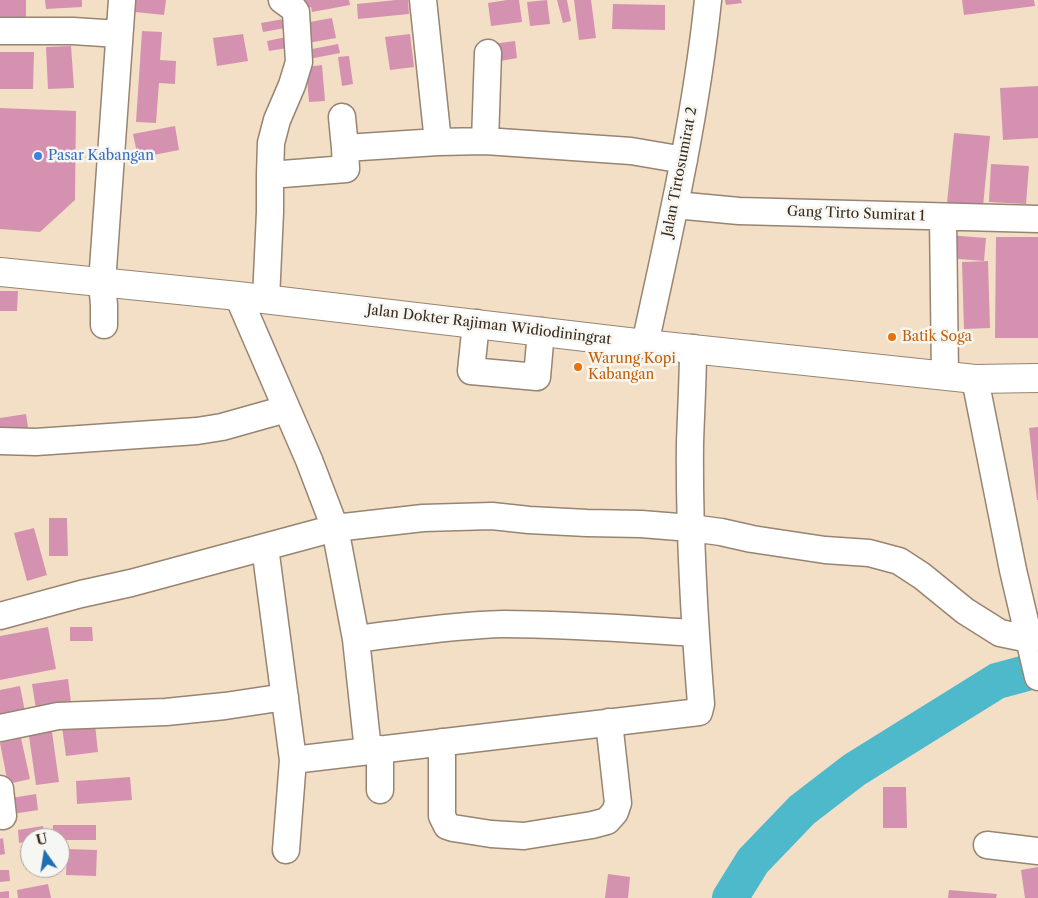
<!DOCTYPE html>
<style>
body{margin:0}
#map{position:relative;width:1038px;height:898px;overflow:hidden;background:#f3dfc5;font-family:"Libre Caslon Text",serif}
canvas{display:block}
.north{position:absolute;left:20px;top:828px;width:50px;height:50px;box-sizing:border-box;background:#f6f6f2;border:1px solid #aba49d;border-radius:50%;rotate:347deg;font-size:14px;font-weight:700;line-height:20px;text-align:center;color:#3b2a1e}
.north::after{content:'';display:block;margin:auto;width:18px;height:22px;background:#1f6fb2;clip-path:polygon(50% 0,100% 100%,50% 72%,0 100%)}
</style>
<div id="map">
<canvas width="1038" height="898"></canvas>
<div class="north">U</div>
</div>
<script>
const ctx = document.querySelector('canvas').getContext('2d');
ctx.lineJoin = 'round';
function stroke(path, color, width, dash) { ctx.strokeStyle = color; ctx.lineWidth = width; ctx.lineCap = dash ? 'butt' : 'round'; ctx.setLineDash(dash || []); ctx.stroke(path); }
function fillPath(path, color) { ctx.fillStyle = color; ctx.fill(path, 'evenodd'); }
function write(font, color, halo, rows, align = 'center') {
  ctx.font = font + ' "Libre Caslon Text",serif'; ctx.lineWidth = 5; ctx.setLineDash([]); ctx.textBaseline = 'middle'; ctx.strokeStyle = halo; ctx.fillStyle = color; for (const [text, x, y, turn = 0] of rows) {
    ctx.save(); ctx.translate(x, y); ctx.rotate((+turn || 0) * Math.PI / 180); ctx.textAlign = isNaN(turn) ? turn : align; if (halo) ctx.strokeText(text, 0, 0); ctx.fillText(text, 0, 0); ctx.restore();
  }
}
stroke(new Path2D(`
 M730,898l23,-37 49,-51 52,-40 143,-89 41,-11`), '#4fb9cc', 36);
fillPath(new Path2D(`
 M0,0h26v20h-26z
 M45,0h37v7l-36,2z
 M136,0h30l-2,15 -29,-3z
 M295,0h54l1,5 -38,7 -1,-5 -14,3z
 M396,0h12l1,14 -51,5 -1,-15z
 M507,0h12l3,22 -31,4 -3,-23z
 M547,0l3,24 -20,2 -3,-24z
 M557,0h10l4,21 -8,2z
 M574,0h17l5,38 -17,2z
 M725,0h16l1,3 -16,2z
 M962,0h72l1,6 -71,9z
 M613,4l52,1v25l-53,-1z
 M289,18l2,9 -28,5 -2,-9z
 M332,18l4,20 -28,5 -4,-20z
 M142,31l20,1 -2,28 16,1 -1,23 -16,-1 -3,40 -20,-1z
 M243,34l5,27 -31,5 -4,-28z
 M410,34l4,33 -24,3 -5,-33z
 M291,36l2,11 -24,4 -2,-10z
 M515,41l2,17 -22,4 -3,-18z
 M338,44l2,9 -31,6 -2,-9z
 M71,46l3,42 -26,1 -2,-42z
 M0,52h34l-1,37h-33z
 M349,56l4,28 -11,2 -4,-29z
 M322,65l3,36 -16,1 -3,-35z
 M1038,86v52l-35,2 -3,-52z
 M0,108l76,3 -1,89 -35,32 -40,-3z
 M175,126l4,24 -41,8 -5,-24z
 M954,133l36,3 -7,70 -36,-3z
 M991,164l38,2 -3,38 -37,-2z
 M948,235l38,3 -2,23 -38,-3z
 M996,237h42v101h-43z
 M988,261l2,67 -26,1 -2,-67z
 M0,291h18l-1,20h-17z
 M26,414l3,20 -29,4v-20z
 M1038,427v73h-1l-8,-72z
 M49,518h18l1,38h-19z
 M34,528l13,47 -20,6 -13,-48z
 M48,627l8,42 -56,11v-44z
 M70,627h22l1,14h-23z
 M68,679l4,31 -35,5 -5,-31z
 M20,686l6,31 -26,-2v-25z
 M95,724l3,28 -32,4 -4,-29z
 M51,725l8,57 -23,3 -8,-56z
 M21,738l9,41 -22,5 -8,-41z
 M130,777l2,23 -55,4 -1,-23z
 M883,787h23l1,41h-24z
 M36,794l2,16 -25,4 -2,-16z
 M53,825h43v15h-36v-2h-7z
 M43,826l2,12h-15v3l-11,2 -1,-13z
 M3,838l2,16 -5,1v-16z
 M67,849l30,1 -1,26 -30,-1z
 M26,850h4v16h-4z
 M1038,867v31h-13l-4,-28z
 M0,870h9l1,11 -10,1z
 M608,874l22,3 -2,21h-23z
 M48,884l3,14h-33l-1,-8z
 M949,890l48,4 -1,4h-48z
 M9,891v7h-9v-6z`), '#d592b0');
const minor = new Path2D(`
 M423,0l15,142
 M0,31h73l46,3
 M342,117l3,31
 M485,141l3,-88
 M270,175l1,-32 6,-23 15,-35 7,-23 -3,-50 -3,-4 -11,-8
 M675,205l64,6 299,8
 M943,217l2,158
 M238,296l71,164 26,68 21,111 12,112
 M266,299l4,-87v-37l76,-6 -1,-21 93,-6 47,-1 146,10 53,9
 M476,323l-5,48 66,6 4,-46
 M104,325v-20l-2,-22 20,-283
 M645,344c25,-114 51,-228 63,-344
 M975,379l38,191 25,107
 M0,441l36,1 161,-11 25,-4 64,-18
 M265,547l28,213 -7,90
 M0,616l81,-22 50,-11 204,-55 88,-10 69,-2 37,4 58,3 54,1 50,4 30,4 31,7 73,11 44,3 30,8 23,15 43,35 35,22 29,6 9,-1
 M356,639c49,-6 99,-14 148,-15 64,0 127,5 191,9
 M0,728l58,-12 108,-4 59,-6 60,-9
 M442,742v74l5,10 6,2 38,6 33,2 68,-11 15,-4 8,-9 3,-9 -9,-81
 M380,749v41
 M293,760l406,-48 2,-8c-7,-87 -12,-174 -11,-261 1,-32 3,-64 3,-95
 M0,789l3,27
 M987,845l51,6`);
const major = new Path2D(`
 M0,272l238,24 407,48 330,35 63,-1`);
stroke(minor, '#978472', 29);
stroke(major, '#978472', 30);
stroke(minor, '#fff', 26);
stroke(major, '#fff', 28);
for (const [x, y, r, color] of [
 [38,156,5,"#3f7fe0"],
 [892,337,5,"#e8710a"],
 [578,367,5,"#e8710a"]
]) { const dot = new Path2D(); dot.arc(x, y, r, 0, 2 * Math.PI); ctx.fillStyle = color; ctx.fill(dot); stroke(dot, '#f6f6f2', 2); }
write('14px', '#366cbe', '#f6f6f2', [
 ["Pasar Kabangan",48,156]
], 'left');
write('14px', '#3b2a1e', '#f6f6f2', [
 ["Jalan Tirtosumirat 2",680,172,-79],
 ["Gang Tirto Sumirat 1",856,214,2],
 ["Jalan Dokter Rajiman Widiodiningrat",489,325,7]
]);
write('14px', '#c56008', '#f6f6f2', [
 ["Batik Soga",902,337],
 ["Warung Kopi",588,359],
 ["Kabangan",588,375]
], 'left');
</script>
